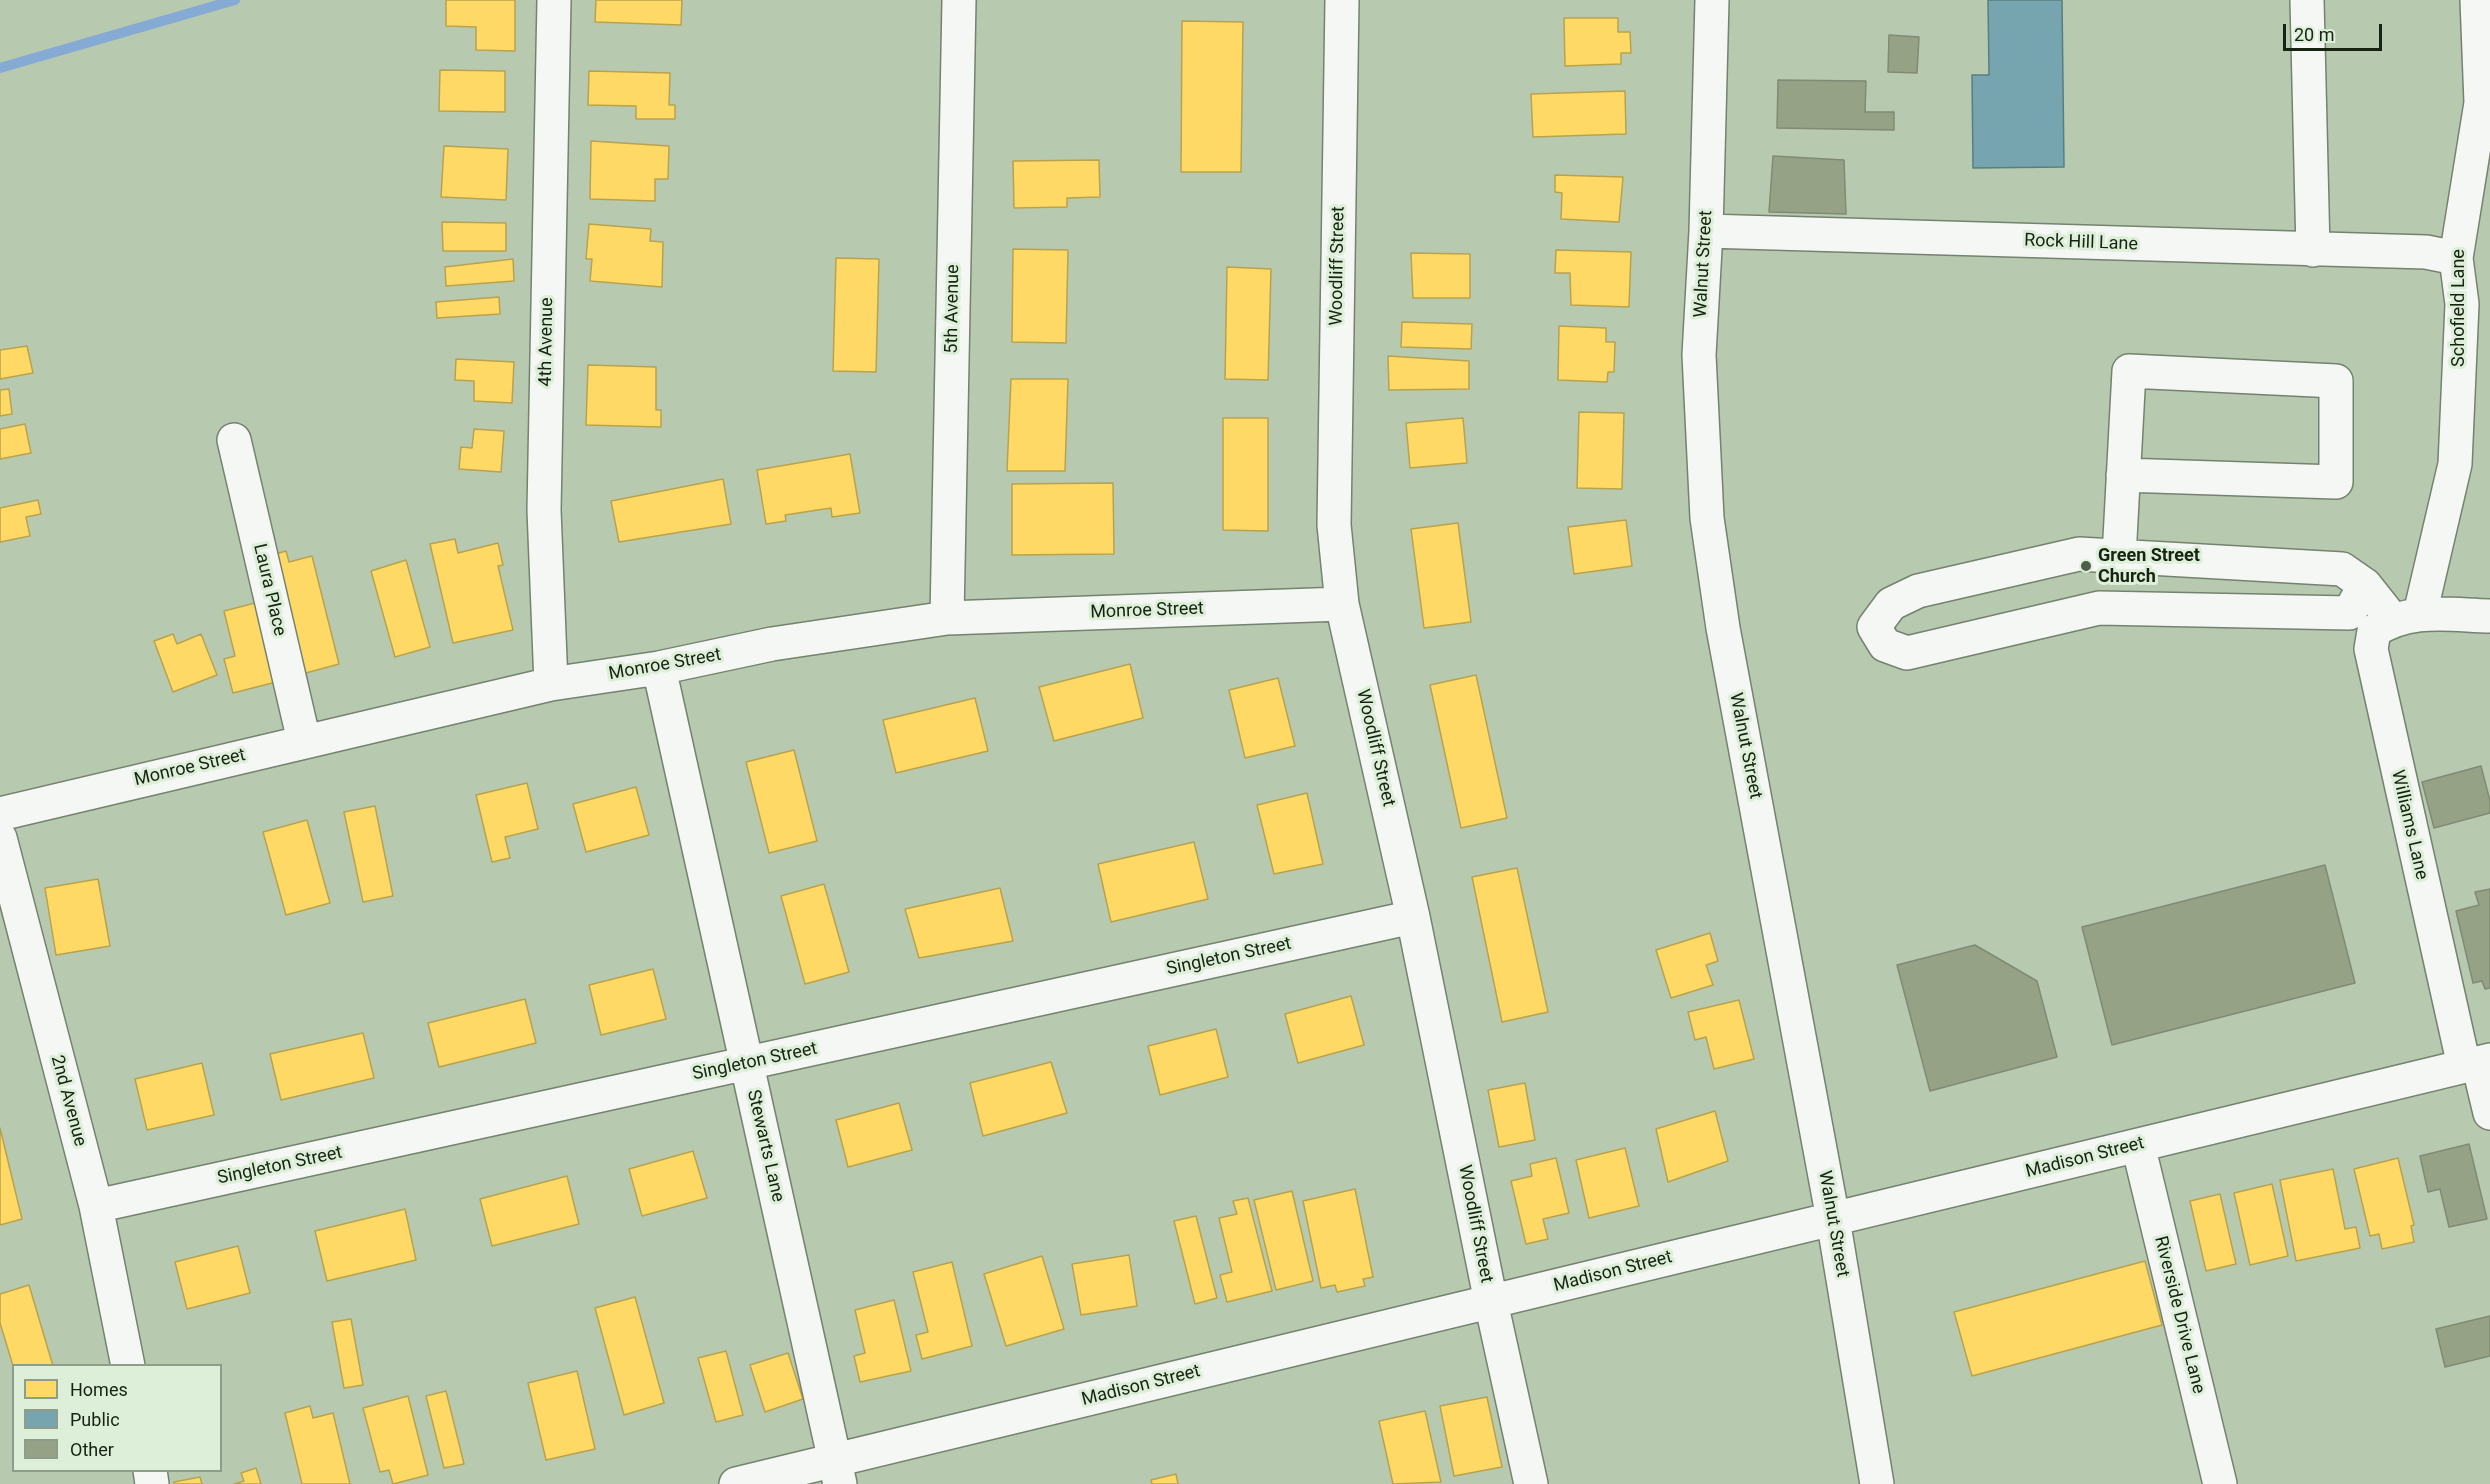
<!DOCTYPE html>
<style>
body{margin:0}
#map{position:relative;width:2490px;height:1484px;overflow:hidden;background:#b7cab0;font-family:Roboto,sans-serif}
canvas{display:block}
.legend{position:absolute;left:12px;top:1364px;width:210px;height:108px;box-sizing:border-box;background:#ddefd8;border:2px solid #8d9d89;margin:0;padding:8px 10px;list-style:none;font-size:18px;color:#162312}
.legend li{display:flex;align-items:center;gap:12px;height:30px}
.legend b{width:30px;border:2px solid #8d9d89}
.scale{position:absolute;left:2283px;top:24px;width:99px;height:27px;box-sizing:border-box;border:3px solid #162312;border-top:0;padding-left:8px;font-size:18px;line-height:21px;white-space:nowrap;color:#162312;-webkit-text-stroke:4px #ddefd8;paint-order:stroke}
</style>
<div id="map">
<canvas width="2490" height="1484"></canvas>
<ul class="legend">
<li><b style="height:16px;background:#ffd966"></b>Homes</li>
<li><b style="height:16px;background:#76a5af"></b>Public</li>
<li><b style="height:16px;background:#96a285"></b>Other</li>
</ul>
<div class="scale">20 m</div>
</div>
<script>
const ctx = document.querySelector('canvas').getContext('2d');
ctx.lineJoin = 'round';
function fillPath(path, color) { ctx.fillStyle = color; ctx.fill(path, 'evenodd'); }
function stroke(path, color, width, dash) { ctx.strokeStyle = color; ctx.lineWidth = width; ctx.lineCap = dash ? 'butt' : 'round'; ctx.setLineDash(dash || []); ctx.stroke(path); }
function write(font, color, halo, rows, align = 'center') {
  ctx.font = font + ' Roboto,sans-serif'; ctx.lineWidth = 6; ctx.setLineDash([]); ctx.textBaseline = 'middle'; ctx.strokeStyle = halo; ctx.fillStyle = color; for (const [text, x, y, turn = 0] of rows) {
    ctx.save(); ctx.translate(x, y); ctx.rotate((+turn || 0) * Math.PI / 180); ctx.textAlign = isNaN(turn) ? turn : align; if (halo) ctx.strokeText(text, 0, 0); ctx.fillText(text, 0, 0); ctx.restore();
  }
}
const homes = new Path2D(`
 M446,0h69v51l-39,-1v-23l-30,-1z
 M596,0h86l-1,25 -86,-3z
 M1564,18h54v14h12l1,21h-10v11l-56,2z
 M1182,21l61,1 -2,150h-60z
 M440,70l65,1v41l-66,-1z
 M589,71l81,2 -1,32h6v14h-39v-13l-48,-1z
 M1625,91l1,43 -93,3 -2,-43z
 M591,141l78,5 -1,33h-13v22l-65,-2z
 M444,146l64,3 -2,51 -65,-3z
 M1099,160l1,37 -33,1v9l-53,1 -1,-47z
 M1555,175l68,2 -4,45 -58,-3 1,-26 -7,-1z
 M442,222l64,1v28h-63z
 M589,224l62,5 -1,12 13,1 -1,45 -72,-6 2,-22h-6z
 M1013,249l55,1 -2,93 -54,-1z
 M1556,250l75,2 -2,55 -58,-2 -1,-32h-15z
 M1411,253l59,1v44h-57z
 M836,258l43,1 -3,113 -43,-1z
 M513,259l1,22 -68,5 -1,-19z
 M1227,267l44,2 -3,111 -43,-1z
 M499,297l1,17 -63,4 -1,-16z
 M1402,322l70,2 -1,25 -70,-2z
 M1559,326l47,2v14h9l-1,30h-6l-1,10 -49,-2z
 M27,346l6,27 -33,6v-29z
 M1388,356l81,5v28l-80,1z
 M456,359l58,3 -2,41 -38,-2v-20l-19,-1z
 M588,365l68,2v43h5v17l-75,-2z
 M1011,379h57l-3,92h-58z
 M9,389l3,25 -12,2v-26z
 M1579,412l45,1 -2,76 -45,-1z
 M1223,418h45v113l-45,-1z
 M1463,418l4,45 -57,5 -4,-45z
 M25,424l6,29 -31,6v-30z
 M474,429l30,2 -3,41 -42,-3 2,-22 11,1z
 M850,454l10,59 -28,4 -1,-9 -46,7 1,6 -20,3 -9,-54z
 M723,479l8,45 -112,18 -8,-41z
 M1113,483l1,71 -102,1v-71z
 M38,500l3,14 -15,3 4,19 -30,6v-34z
 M1626,520l6,46 -58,8 -6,-47z
 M1458,523l13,99 -47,6 -13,-99z
 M455,539l3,14 40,-10 5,22 -5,1 15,64 -60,13 -23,-99z
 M286,551l3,11 23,-6 27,108 -37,10 -30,-119z
 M406,560l24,87 -35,10 -24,-86z
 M259,602l21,79 -47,12 -9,-34 11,-3 -11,-45z
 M173,634l4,10 24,-10 16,41 -44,17 -19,-51z
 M1130,664l13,54 -89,23 -15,-54z
 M1476,675l31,143 -46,10 -31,-143z
 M1278,678l17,68 -50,12 -16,-68z
 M975,698l13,53 -92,22 -13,-53z
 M794,750l23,91 -48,12 -23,-91z
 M527,783l11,46 -33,8 5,21 -18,4 -16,-67z
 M636,787l13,48 -63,17 -13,-48z
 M1307,793l16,71 -49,10 -17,-69z
 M375,806l18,90 -30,6 -19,-90z
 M307,820l23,83 -44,12 -23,-83z
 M1194,842l14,57 -97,23 -13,-58z
 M1517,868l31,144 -46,10 -30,-145z
 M98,879l12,67 -54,9 -11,-67z
 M824,884l25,88 -44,12 -24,-88z
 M1000,888l13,53 -94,17 -14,-49z
 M1710,933l8,28 -12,4 7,20 -42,13 -15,-48z
 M653,969l13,50 -65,16 -12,-50z
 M1351,996l13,49 -66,18 -13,-49z
 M525,999l11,44 -97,24 -11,-44z
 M1739,1000l15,59 -40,10 -8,-32 -11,3 -7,-28z
 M1216,1029l12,48 -68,18 -12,-49z
 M363,1033l11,45 -93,22 -11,-46z
 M1051,1062l16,51 -84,23 -13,-53z
 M202,1063l12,52 -67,15 -12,-51z
 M1525,1083l10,57 -36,7 -11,-57z
 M899,1103l13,47 -64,17 -12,-47z
 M1715,1111l13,50 -60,21 -12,-53z
 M0,1128l22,91 -22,6z
 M1625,1148l14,58 -50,12 -13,-58z
 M693,1151l14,47 -65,18 -13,-47z
 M1556,1158l13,55 -26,6 5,20 -22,5 -15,-63 21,-5 -2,-12z
 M2398,1158l16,67 -3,1 3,16 -32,7 -3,-15 -9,2 -16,-67z
 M2333,1169l12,60 11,-2 4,21 -64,13 -16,-81z
 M567,1176l12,48 -87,22 -12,-47z
 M2272,1184l16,72 -38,9 -16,-72z
 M1355,1189l18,88 -10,2 2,7 -28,6 -2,-7 -14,3 -18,-87z
 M1292,1191l21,90 -37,9 -22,-90z
 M2220,1194l16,70 -30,7 -16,-70z
 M1248,1198l24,93 -45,11 -7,-27 12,-3 -13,-54 18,-4 -4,-13z
 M405,1209l11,51 -89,21 -12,-50z
 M1196,1216l21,82 -22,6 -21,-83z
 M238,1246l12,47 -63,16 -12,-47z
 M1129,1255l8,51 -56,9 -9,-51z
 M1042,1256l22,73 -58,17 -22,-72z
 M2145,1261l17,64 -190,51 -18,-64z
 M952,1262l20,84 -50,13 -6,-24 12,-3 -15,-60z
 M29,1285l24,81h-39v3l-14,-46v-29z
 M635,1297l29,106 -40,12 -29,-107z
 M894,1300l17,71 -51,11 -6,-26 11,-3 -10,-43z
 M351,1319l12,66 -19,3 -12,-66z
 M726,1351l17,64 -27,7 -18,-64z
 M788,1353l15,46 -38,13 -15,-47z
 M577,1371l18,78 -49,11 -18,-77z
 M446,1391l18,73 -20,4 -18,-72z
 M408,1396l20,79 -35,9 -4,-14 -9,2 -17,-64z
 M1487,1397l15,70 -48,9 -14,-70z
 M310,1406l3,12 20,-5 17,71h-48l-17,-71z
 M1425,1411l16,71 -48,2 -14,-63z
 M256,1468l5,16h-27l10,-3 -3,-8z
 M1176,1474l2,10h-26l-1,-4z
 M200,1477l2,7h-28v-2z`);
fillPath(homes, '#ffd966');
stroke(homes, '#b9a24d', 1.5);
const public = new Path2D(`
 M1988,0h74l2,167 -91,1 -1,-93h17z`);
fillPath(public, '#76a5af');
stroke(public, '#597e80', 1.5);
stroke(new Path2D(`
 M0,68l235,-68`), '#85aad3', 10);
const building = new Path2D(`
 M1889,35l30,2 -2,36 -29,-1z
 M1778,80l88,1 -1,31h29v18l-117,-2z
 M1773,156l71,4 2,54 -77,-2z
 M2481,766l9,35v12l-56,15 -12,-46z
 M2325,865l30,118 -243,62 -30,-118z
 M2490,889v99l-5,1 -3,-8 -9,2 -17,-72 23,-6 -4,-13z
 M1975,945l62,36 20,76 -127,34 -33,-126z
 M2469,1144l18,75 -38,8 -9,-38 -12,3 -8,-36z
 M2490,1316v40l-45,11 -9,-38z`);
fillPath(building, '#96a285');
stroke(building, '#808a75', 1.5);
const minor = new Path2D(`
 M1342,0l-8,525 8,79 71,313 78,385 40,182
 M1712,0l-6,231 -7,124 8,163 16,110 110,591 44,265
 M2307,0l6,250
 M1706,231l720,21 30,6
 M234,440l70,301
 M2119,557l10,-186 207,10v101l-213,-7
 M2365,585l-16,28 -250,-5 -192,45 -22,-8 -11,-18 17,-23 27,-13 161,-37 263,15 23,16 27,34
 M2420,614l35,-150 7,-160 -6,-46 25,-155 -4,-103
 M947,618l12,-618
 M659,668l181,816
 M551,684l-7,-174 10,-510
 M0,814l551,-130 108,-16 113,-24 175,-26 395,-14
 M0,838l96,368 32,160
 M2478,1063l12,50
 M2464,1066l-93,-417 3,-18c36,-24 74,-16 116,-15
 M2138,1145l82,339
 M96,1206l1317,-289
 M150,1470l2,14
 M736,1484l1754,-424`);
stroke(minor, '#74826f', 36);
stroke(minor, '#f4f7f3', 33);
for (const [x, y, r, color] of [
 [2086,566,6,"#4e5d49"]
]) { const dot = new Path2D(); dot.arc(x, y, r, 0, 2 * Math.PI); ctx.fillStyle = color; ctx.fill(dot); stroke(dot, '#ddefd8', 2); }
write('18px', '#162312', '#ddefd8', [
 ["Rock Hill Lane",2081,243,2],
 ["Walnut Street",1704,264,-87],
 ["Woodliff Street",1338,266,-89],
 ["Schofield Lane",2459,308,-90],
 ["5th Avenue",953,309,-89],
 ["4th Avenue",547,342,-89],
 ["Laura Place",269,590,77],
 ["Monroe Street",1147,611,-2],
 ["Monroe Street",665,665,-10],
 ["Walnut Street",1745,746,79],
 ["Woodliff Street",1375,748,77],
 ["Monroe Street",190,768,-13],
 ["Williams Lane",2409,825,77],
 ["Singleton Street",1229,957,-12],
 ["Singleton Street",755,1062,-12],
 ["2nd Avenue",68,1101,75],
 ["Stewarts Lane",765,1146,77],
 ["Madison Street",2085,1158,-14],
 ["Singleton Street",280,1166,-12],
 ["Woodliff Street",1475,1224,79],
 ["Walnut Street",1833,1224,80],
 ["Madison Street",1613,1272,-14],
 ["Riverside Drive Lane",2179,1315,76],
 ["Madison Street",1141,1386,-14]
]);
write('bold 18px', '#162312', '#ddefd8', [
 ["Green Street",2098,556],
 ["Church",2098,577]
], 'left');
</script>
